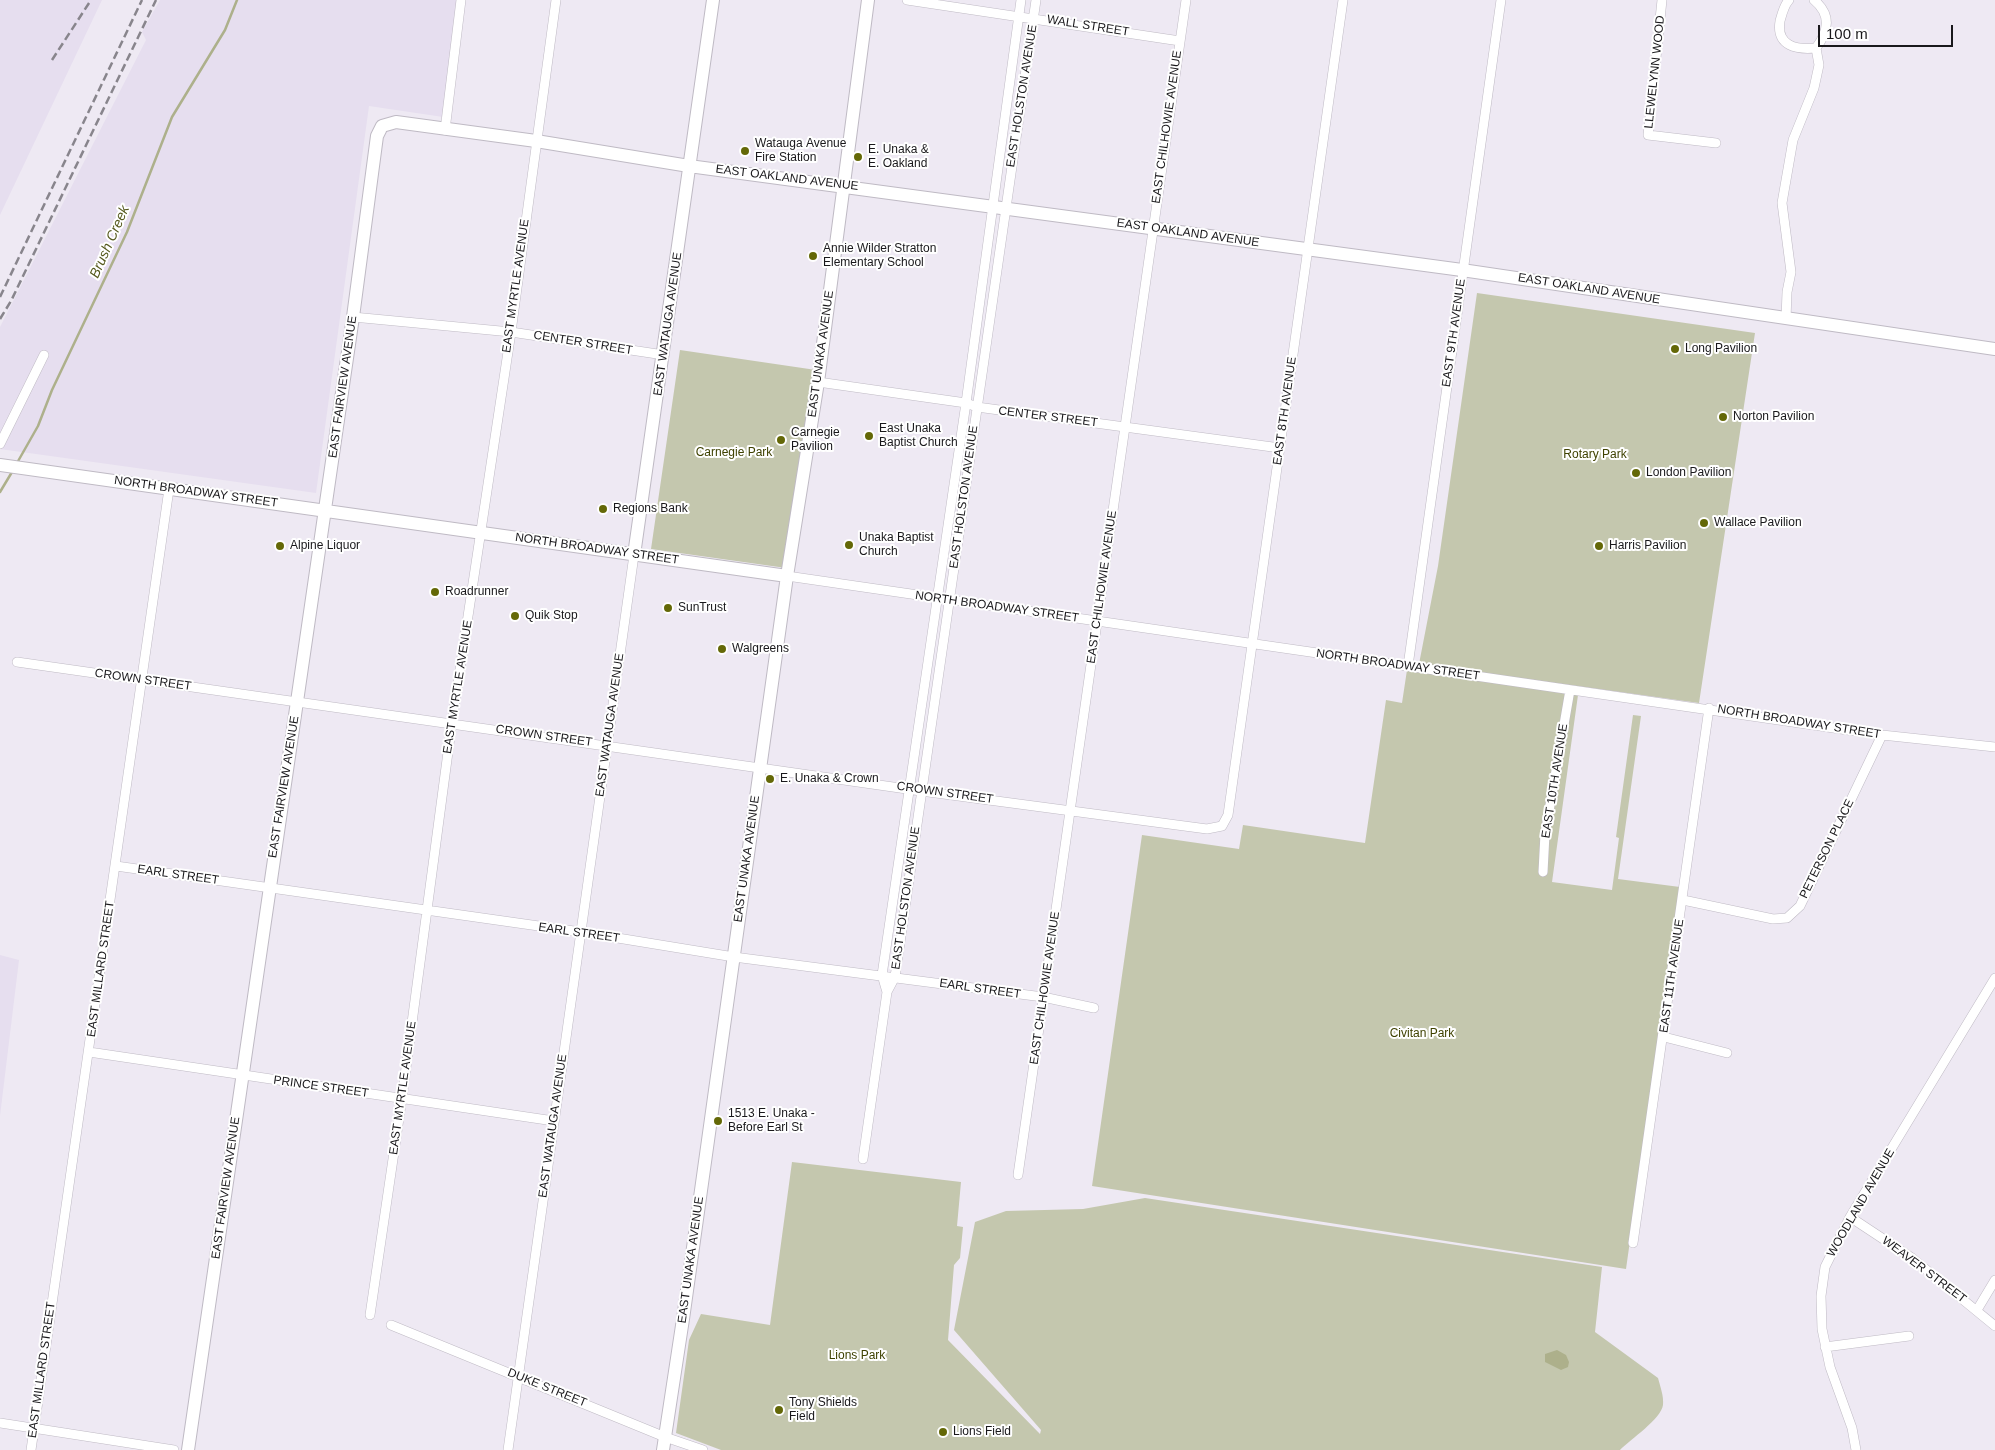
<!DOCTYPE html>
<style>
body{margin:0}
#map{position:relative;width:1995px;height:1450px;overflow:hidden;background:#eee9f3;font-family:Helvetica,sans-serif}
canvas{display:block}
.scale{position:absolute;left:1818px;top:25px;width:135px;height:22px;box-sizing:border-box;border:2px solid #19181b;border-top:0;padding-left:6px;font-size:15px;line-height:18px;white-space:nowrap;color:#19181b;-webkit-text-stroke:4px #fff;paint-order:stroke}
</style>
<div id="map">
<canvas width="1995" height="1450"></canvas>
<div class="scale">100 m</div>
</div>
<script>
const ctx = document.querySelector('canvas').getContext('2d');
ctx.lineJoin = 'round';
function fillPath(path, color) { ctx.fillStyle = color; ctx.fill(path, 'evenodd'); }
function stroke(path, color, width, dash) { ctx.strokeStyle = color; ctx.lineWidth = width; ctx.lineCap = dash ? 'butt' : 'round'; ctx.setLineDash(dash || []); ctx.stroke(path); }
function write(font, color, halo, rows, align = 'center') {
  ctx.font = font + ' Helvetica,sans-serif'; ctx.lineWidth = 4; ctx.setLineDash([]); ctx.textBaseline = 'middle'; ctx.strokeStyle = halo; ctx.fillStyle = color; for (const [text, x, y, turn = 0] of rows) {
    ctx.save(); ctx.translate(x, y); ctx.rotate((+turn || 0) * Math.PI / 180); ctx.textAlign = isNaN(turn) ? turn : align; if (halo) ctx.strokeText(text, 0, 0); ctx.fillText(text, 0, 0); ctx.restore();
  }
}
fillPath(new Path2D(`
 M0,0h102l-102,215z
 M160,0h305l-15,118 -81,-12 -53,387 -316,-44v-122l146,-287 -4,-8z
 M0,955l19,5 -19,156z`), '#e6deef');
fillPath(new Path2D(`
 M1477,293l278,40 -56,370 -280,-39 19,-98z
 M680,350l136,20 -30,198 -135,-19z
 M1407,670l171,25 -26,187 60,8 7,-52 -3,-1 17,-122 8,1 -23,163 62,8 -54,382 -534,-83 50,-351 97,14 4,-24 122,18 21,-143 16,3z
 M792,1162l169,20 -4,44 6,1 -3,31 -6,7 -6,75 92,94 1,-4 -87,-100 21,-108 31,-11 77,-2 62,-11 457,69 -7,65 63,46c2,8 6,18 5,27 -2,14 -32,34 -43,45h-899l-45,-17 13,-93 12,-26 69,11z`), '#c4c7ae');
fillPath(new Path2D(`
 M1557,1350l9,5 3,7 -1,5 -7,3 -16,-8v-8z`), '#adb08b');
stroke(new Path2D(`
 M17,463l21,-37 14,-36 75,-158 45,-115 53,-87 12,-30
 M0,492l12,-20`), '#adb08b', 2.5);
const street = new Path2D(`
 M907,0l273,41
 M1662,0l-14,135 68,8
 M1789,0c-5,5 -7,14 -9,21 -4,25 16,29 36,27
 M445,130l16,-130
 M353,317l158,15 153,23
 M1786,319l1,-27 4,-20 -9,-69 11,-63 21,-52 5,-23 -3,-17c12,-16 16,-33 -2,-48
 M818,382l148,21 11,4 303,41
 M0,444l44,-89
 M787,576l1095,159 113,12
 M17,662l904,129 286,38 15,-3 6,-11 115,-815
 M1408,666l93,-666
 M116,866l465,66 153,25 309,40 51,11
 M1543,872l2,-38 25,-144
 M1683,900l90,19 14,-1 13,-12 82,-171
 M887,992l-5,-17 84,-572 55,-403
 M1664,1037l63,16
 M89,1052l465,69
 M863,1159l24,-167 8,-15 141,-977
 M1018,1175l168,-1175
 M1850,1217l62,41 83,68
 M1633,1243l76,-535
 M1977,1310l18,-30
 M370,1315l32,-217 50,-376 59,-390 45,-332
 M391,1325l274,112 38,13
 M1825,1347l84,-11
 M0,1423l174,27
 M31,1450l138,-961
 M508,1450l126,-895
 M1856,1450l-4,-22 -22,-61 -8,-38 -1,-33 4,-29 25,-50 145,-239`);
const secondary = new Path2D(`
 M0,465l787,111
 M634,555l79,-555
 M188,1450l165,-1133 24,-181 5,-10 14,-4 140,19 153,25 773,104 533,79
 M663,1450l20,-131 104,-743 31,-194 50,-382`);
stroke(street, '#bfbac4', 10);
stroke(secondary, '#bfbac4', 14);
stroke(street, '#fff', 9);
stroke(secondary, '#fff', 12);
stroke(new Path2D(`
 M52,60l39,-60
 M0,297l142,-297
 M0,319l11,-18 145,-301`), '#88858c', 2.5, [8, 4]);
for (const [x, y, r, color] of [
 [745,151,5,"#646807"],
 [858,157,5,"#646807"],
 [813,256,5,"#646807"],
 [1675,349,5,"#646807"],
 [1723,417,5,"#646807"],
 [869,436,5,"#646807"],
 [781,440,5,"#646807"],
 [1636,473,5,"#646807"],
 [603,509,5,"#646807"],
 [1704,523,5,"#646807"],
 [849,545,5,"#646807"],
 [280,546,5,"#646807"],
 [1599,546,5,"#646807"],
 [435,592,5,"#646807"],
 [668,608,5,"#646807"],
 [515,616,5,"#646807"],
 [722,649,5,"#646807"],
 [770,779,5,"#646807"],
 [718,1121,5,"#646807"],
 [779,1410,5,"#646807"],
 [943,1432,5,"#646807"]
]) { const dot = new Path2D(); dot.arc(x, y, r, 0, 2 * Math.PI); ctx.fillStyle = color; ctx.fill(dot); stroke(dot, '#fff', 2); }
write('12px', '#19181b', '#fff', [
 ["WALL STREET",1088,26,9],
 ["LLEWELYNN WOOD",1655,72,-84],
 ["EAST HOLSTON AVENUE",1022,96,-81],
 ["EAST CHILHOWIE AVENUE",1167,127,-82],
 ["EAST OAKLAND AVENUE",787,178,7],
 ["EAST OAKLAND AVENUE",1188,233,8],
 ["EAST MYRTLE AVENUE",516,286,-82],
 ["EAST OAKLAND AVENUE",1589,289,9],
 ["EAST WATAUGA AVENUE",668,324,-82],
 ["EAST 9TH AVENUE",1454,333,-82],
 ["CENTER STREET",583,343,9],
 ["EAST UNAKA AVENUE",821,354,-82],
 ["EAST FAIRVIEW AVENUE",343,387,-82],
 ["EAST 8TH AVENUE",1285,411,-82],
 ["CENTER STREET",1048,417,7],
 ["NORTH BROADWAY STREET",196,492,8],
 ["EAST HOLSTON AVENUE",964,497,-82],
 ["NORTH BROADWAY STREET",597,549,8],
 ["EAST CHILHOWIE AVENUE",1102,587,-82],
 ["NORTH BROADWAY STREET",997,607,8],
 ["NORTH BROADWAY STREET",1398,665,8],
 ["CROWN STREET",143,680,8],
 ["EAST MYRTLE AVENUE",458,687,-81],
 ["NORTH BROADWAY STREET",1799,722,9],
 ["EAST WATAUGA AVENUE",610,725,-82],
 ["CROWN STREET",544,736,8],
 ["EAST 10TH AVENUE",1555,781,-81],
 ["EAST FAIRVIEW AVENUE",284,787,-81],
 ["CROWN STREET",945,793,8],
 ["PETERSON PLACE",1827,849,-64],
 ["EAST UNAKA AVENUE",747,859,-82],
 ["EARL STREET",178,875,8],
 ["EAST HOLSTON AVENUE",906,898,-82],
 ["EARL STREET",579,933,8],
 ["EAST MILLARD STREET",101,969,-82],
 ["EAST 11TH AVENUE",1672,976,-82],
 ["EAST CHILHOWIE AVENUE",1045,988,-82],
 ["EARL STREET",980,989,8],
 ["PRINCE STREET",321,1087,8],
 ["EAST MYRTLE AVENUE",403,1088,-82],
 ["EAST WATAUGA AVENUE",553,1126,-82],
 ["EAST FAIRVIEW AVENUE",226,1188,-82],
 ["WOODLAND AVENUE",1861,1203,-60],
 ["EAST UNAKA AVENUE",691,1260,-82],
 ["WEAVER STREET",1924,1270,37],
 ["EAST MILLARD STREET",42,1370,-82],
 ["DUKE STREET",547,1388,22]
]);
write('12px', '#19181b', '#fff', [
 ["Watauga Avenue",755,144],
 ["Fire Station",755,158],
 ["E. Unaka &",868,150],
 ["E. Oakland",868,164],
 ["Annie Wilder Stratton",823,249],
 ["Elementary School",823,263],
 ["Long Pavilion",1685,349],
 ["Norton Pavilion",1733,417],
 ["East Unaka",879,429],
 ["Baptist Church",879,443],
 ["Carnegie",791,433],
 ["Pavilion",791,447],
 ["London Pavilion",1646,473],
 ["Regions Bank",613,509],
 ["Wallace Pavilion",1714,523],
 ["Unaka Baptist",859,538],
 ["Church",859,552],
 ["Alpine Liquor",290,546],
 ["Harris Pavilion",1609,546],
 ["Roadrunner",445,592],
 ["SunTrust",678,608],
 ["Quik Stop",525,616],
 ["Walgreens",732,649],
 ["E. Unaka & Crown",780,779],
 ["1513 E. Unaka -",728,1114],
 ["Before Earl St",728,1128],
 ["Tony Shields",789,1403],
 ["Field",789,1417],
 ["Lions Field",953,1432]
], 'left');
write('12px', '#3e4100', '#fff', [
 ["Carnegie Park",734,453],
 ["Rotary Park",1595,455],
 ["Civitan Park",1422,1034],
 ["Lions Park",857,1356]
]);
write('italic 14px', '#55591d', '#fff', [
 ["Brush Creek",110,242,-66]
]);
</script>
